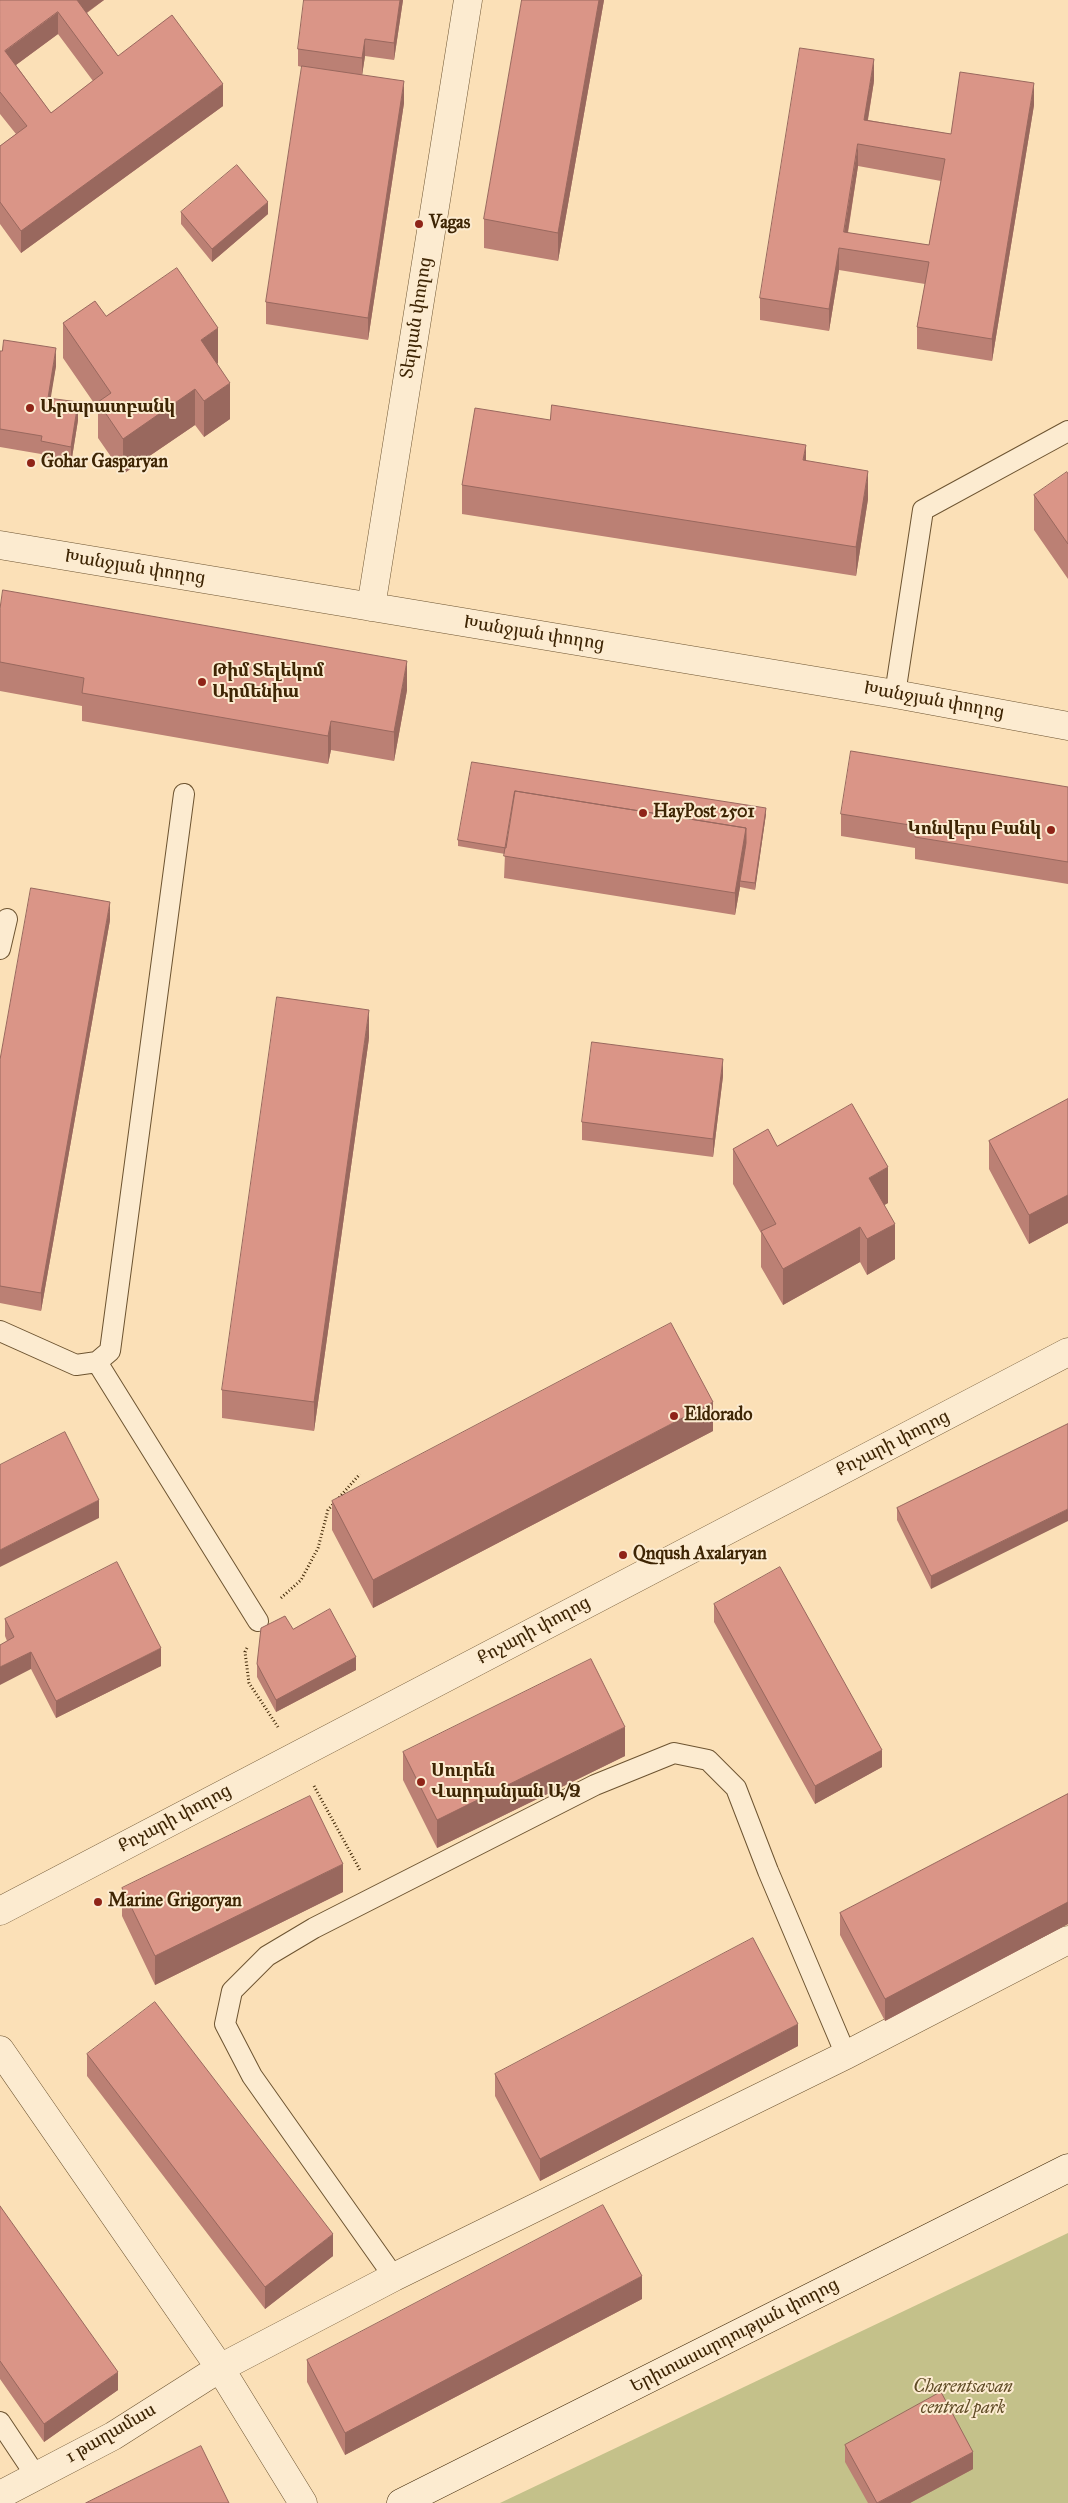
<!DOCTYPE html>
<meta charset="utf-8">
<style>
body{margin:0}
canvas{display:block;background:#fbe0b7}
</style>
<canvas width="1068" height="2503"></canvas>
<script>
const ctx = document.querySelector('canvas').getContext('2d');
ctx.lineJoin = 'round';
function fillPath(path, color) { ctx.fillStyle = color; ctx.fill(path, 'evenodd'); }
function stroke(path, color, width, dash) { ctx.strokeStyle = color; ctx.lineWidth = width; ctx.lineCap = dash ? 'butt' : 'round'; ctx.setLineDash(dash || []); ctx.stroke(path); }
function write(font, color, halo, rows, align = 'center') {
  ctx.font = font + ' "IM FELL Great Primer","Noto Serif Armenian",serif'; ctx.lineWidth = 4; ctx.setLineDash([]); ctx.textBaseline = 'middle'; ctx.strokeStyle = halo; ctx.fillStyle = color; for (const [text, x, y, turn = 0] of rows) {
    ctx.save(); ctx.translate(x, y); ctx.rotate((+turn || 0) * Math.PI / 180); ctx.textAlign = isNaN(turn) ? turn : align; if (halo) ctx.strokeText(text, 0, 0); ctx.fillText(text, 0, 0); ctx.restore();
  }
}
fillPath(new Path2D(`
 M1068,2233v270h-568z`), '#c4c18a');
const lane = new Path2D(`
 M895,694l28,-184 145,-79
 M0,949l7,-30
 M0,1331l76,34 21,-3 13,-11 74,-557
 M97,1362l161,259
 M394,2277l-142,-201 -27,-52 7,-33 35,-35 47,-28 281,-143 79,-32 34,7 28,28 32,83 78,184
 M0,2422l36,54`);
const street = new Path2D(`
 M0,545l895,149 173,32
 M371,607l97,-607
 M0,1911l1068,-559
 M0,2050l220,318 83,135
 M0,2495l113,-59 107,-68 174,-91 452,-222 222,-115`);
const secondary = new Path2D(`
 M401,2503l667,-335`);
stroke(lane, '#6d5431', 22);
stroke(street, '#6d5431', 29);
stroke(secondary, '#3e2504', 29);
stroke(new Path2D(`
 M281,1598l20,-18 17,-32 10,-38 32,-36
 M247,1648l-2,4 4,31 29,44
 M314,1786l46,84`), '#3e2504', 3, [1, 2.5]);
stroke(lane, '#fcebd0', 20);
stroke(street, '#fcebd0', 28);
stroke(secondary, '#fcebd0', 28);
fillPath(new Path2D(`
 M0,0h104l-17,13 31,43 105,50 -202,147 -21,-29v-78l16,-12 -16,-20zM58,34l35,47 -42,32 -35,-48z
 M403,0l-9,60 -29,-4 -3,19 42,28 -36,237 -102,-16v-22l36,-235 -4,-1v-17z
 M522,0h82l-46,261 -74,-13v-29z
 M874,81l-6,39 83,14 83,-29 -42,256 -75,-12v-22l8,-43 -86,-14 -10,61 -69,-11v-22zM858,166l83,15 -12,64 -81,-12z
 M181,212l87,2 -56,48 -31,-38z
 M106,316l112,47 -1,1 13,55 -26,18 -9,-12 -72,49 -25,-36v-29l-35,-51v-35z
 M0,351l56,15 -6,32 28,22 -7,44 -30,-5v-5l-41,-7z
 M806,461l62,38 -12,77 -394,-62v-29z
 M1068,474v105l-34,-49v-35z
 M0,609l407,81 -13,71 -63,-11 -3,14 -246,-43v-15l-82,-15z
 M1068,787v97l-153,-25v-11l-74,-12v-22z
 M766,814l-11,76 -15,-3 -5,28 -231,-37 1,-24 -47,-8v-6z
 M110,920l-69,391 -41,-8v-243z
 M369,1038l-55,393 -92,-13v-28z
 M723,1076l-10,81 -131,-17v-18z
 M1068,1099v124l-39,21 -40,-75v-28z
 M777,1146l111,57 -4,2 11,54 -28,16 -7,-13 -77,43 -22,-38v-34l-28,-49v-35z
 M1068,1424l-137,165 -34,-69v-12z
 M713,1431l-340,177 -41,-78v-29z
 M714,1604l168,163 -67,37 -101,-182z
 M5,1619l156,47 -105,52 -25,-49 -24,-28 -2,-5z
 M293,1629l63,41 -80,42 -19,-35v-13z
 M403,1752l222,4 -188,92 -34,-68z
 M1068,1794v130l-183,97 -45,-86v-22z
 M122,1888l221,4 -188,93 -33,-69z
 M798,2046l-258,135 -45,-85v-22z
 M87,2054l246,202 -68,53 -178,-233z
 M0,2206l118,184 -74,52 -44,-63z
 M642,2299l-297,156 -38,-73v-22z
 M845,2445l128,24 -63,34h-42l-23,-41z`), '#bb8074');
fillPath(new Path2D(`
 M76,0h28l-28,20z
 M400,0h3l-9,60v-17z
 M599,0h5l-46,261v-28z
 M58,12v22l-53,39v-22z
 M365,39v17l-3,20v-18z
 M874,59v22l-10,61v-22z
 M404,81v22l-36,237v-22z
 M1034,83v22l-42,256v-22z
 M223,84v22l-202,147v-22z
 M858,144v22l-13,83 -1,-17z
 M268,202v12l-56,48v-13z
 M839,248v22l-10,61v-22z
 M218,328v35l-17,12v-35z
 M56,348v18l-8,49v-17z
 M230,383v36l-26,18v-36z
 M195,389v36l-72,49v-35z
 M78,402v18l-7,44v-17z
 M806,445v29l-3,-14z
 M868,471v28l-12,77v-29z
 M407,661v29l-13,71v-29z
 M331,721v29l-3,14v-28z
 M766,808v6l-11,76v-7z
 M746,828v22l-6,31v6l-5,28v-22z
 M110,902v18l-69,391v-18z
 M369,1010v28l-55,393v-29z
 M723,1059v17l-10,81v-18z
 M888,1167v36l-19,11v-36z
 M1068,1195v28l-39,21v-29z
 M895,1224v35l-28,16v-36z
 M860,1227v35l-77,43v-36z
 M713,1402v29l-340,177v-28z
 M99,1500v18l-99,49v-17z
 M1068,1509v12l-137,68v-13z
 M161,1648v18l-105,52v-17z
 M31,1652v17l-31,16v-18z
 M356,1657v13l-80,42v-12z
 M625,1727v29l-188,92v-28z
 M882,1750v17l-67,37v-18z
 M343,1864v28l-188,93v-29z
 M1068,1902v22l-183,97v-22z
 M798,2024v22l-258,135v-22z
 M333,2234v22l-68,53v-22z
 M642,2276v23l-297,156v-22z
 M118,2372v18l-74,52v-18z
 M973,2452v17l-63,34h-32z`), '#99685e');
const building = new Path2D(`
 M0,0h77l41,56 54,-41 51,69 -202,147 -21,-29v-56l27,-20 -27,-34zM58,12l45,61 -52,40 -46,-62z
 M304,0h96l-6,43 -29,-4 -3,19 -64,-9z
 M522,0h77l-41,233 -74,-14z
 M800,48l74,11 -10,61 87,14 9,-62 74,11 -42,256 -75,-12 12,-65 -90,-14 -10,61 -69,-11zM858,144l87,15 -16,86 -85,-13z
 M302,66l102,15 -36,237 -102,-16z
 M237,165l31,37 -56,47 -31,-37z
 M177,268l41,60 -17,12 29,43 -26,18 -9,-12 -72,50 -25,-37 13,-9 -48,-70 32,-22 11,15z
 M4,340l52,8 -8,50 30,4 -7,45 -30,-6 1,-5 -42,-7v-78h2z
 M552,405l254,40 -3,15 65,11 -12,76 -394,-62 13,-77 75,12z
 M1067,472l1,2v70l-34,-49z
 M3,590l404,71 -13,71 -63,-11 -3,15 -246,-43 2,-15 -84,-16v-53z
 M851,751l217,36v75l-153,-25 1,-11 -75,-12z
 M472,762l294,46 -11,75 -15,-2 6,-38v-15l-231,-37 -9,57 -48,-8z
 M515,791l231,37 -11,65 -231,-37z
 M31,888l79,14 -69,391 -41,-7v-226z
 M277,997l92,13 -55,392 -92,-12z
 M592,1042l131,17 -10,80 -131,-17z
 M1068,1099v96l-39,20 -40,-74z
 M852,1104l36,63 -19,11 26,46 -28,15 -7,-12 -77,42 -22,-38 15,-7 -43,-75 35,-20 9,17z
 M671,1323l42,79 -340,178 -41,-79z
 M1068,1424v85l-137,67 -34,-68z
 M65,1432l34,68 -99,50v-85z
 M117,1562l44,86 -105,53 -25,-49 -31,15v-22l14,-8 -9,-18z
 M780,1567l102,183 -67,36 -101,-182z
 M330,1609l26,48 -80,43 -19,-36 4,-36 24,-12 8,13z
 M591,1659l34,68 -188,93 -34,-68z
 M1068,1794v108l-183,97 -45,-86z
 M310,1796l33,68 -188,92 -33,-68z
 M753,1938l45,86 -258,135 -45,-85z
 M155,2002l178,232 -68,53 -178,-233z
 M603,2205l39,71 -297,157 -38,-73z
 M0,2206l118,166 -74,52 -44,-63z
 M941,2392l32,60 -96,51 -32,-58z
 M201,2446l28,57h-143z`);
fillPath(building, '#da9587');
stroke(building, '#99685e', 1);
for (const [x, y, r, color] of [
 [419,224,5,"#8f2418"],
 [30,408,5,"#8f2418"],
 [31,463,5,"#8f2418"],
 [202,682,5,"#8f2418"],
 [643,813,5,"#8f2418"],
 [1051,830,5,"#8f2418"],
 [674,1416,5,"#8f2418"],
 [623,1555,5,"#8f2418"],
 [421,1782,5,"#8f2418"],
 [98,1902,5,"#8f2418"]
]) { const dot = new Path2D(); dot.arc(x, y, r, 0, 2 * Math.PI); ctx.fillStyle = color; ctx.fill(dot); stroke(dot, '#fcebd0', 2); }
write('bold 18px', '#3e2504', '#fcebd0', [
 ["Vagas",429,224],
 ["Արարատբանկ",40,408],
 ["Gohar Gasparyan",41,463],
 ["Թիմ Տելեկոմ",212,672],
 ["Արմենիա",212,693],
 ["HayPost 2501",653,813],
 ["Կոնվերս Բանկ",1041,830,"right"],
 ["Eldorado",684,1416],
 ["Qnqush Axalaryan",633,1555],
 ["Սուրեն",431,1772],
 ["Վարդանյան Ա/Ձ",431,1793],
 ["Marine Grigoryan",108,1902]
], 'left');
write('18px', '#3e2504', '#fcebd0', [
 ["Տերյան փողոց",417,318,-81],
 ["Խանջյան փողոց",135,568,9],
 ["Խանջյան փողոց",534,634,9],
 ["Խանջյան փողոց",934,701,10],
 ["Քոչարի փողոց",893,1444,-27],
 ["Քոչարի փողոց",534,1631,-28],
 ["Քոչարի փողոց",175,1819,-28],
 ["Երիտասարդության փողոց",735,2336,-27],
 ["1 թաղամաս",111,2434,-30]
]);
write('italic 18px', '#604c26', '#fcebd0', [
 ["Charentsavan",963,2388],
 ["central park",963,2409]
]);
</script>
